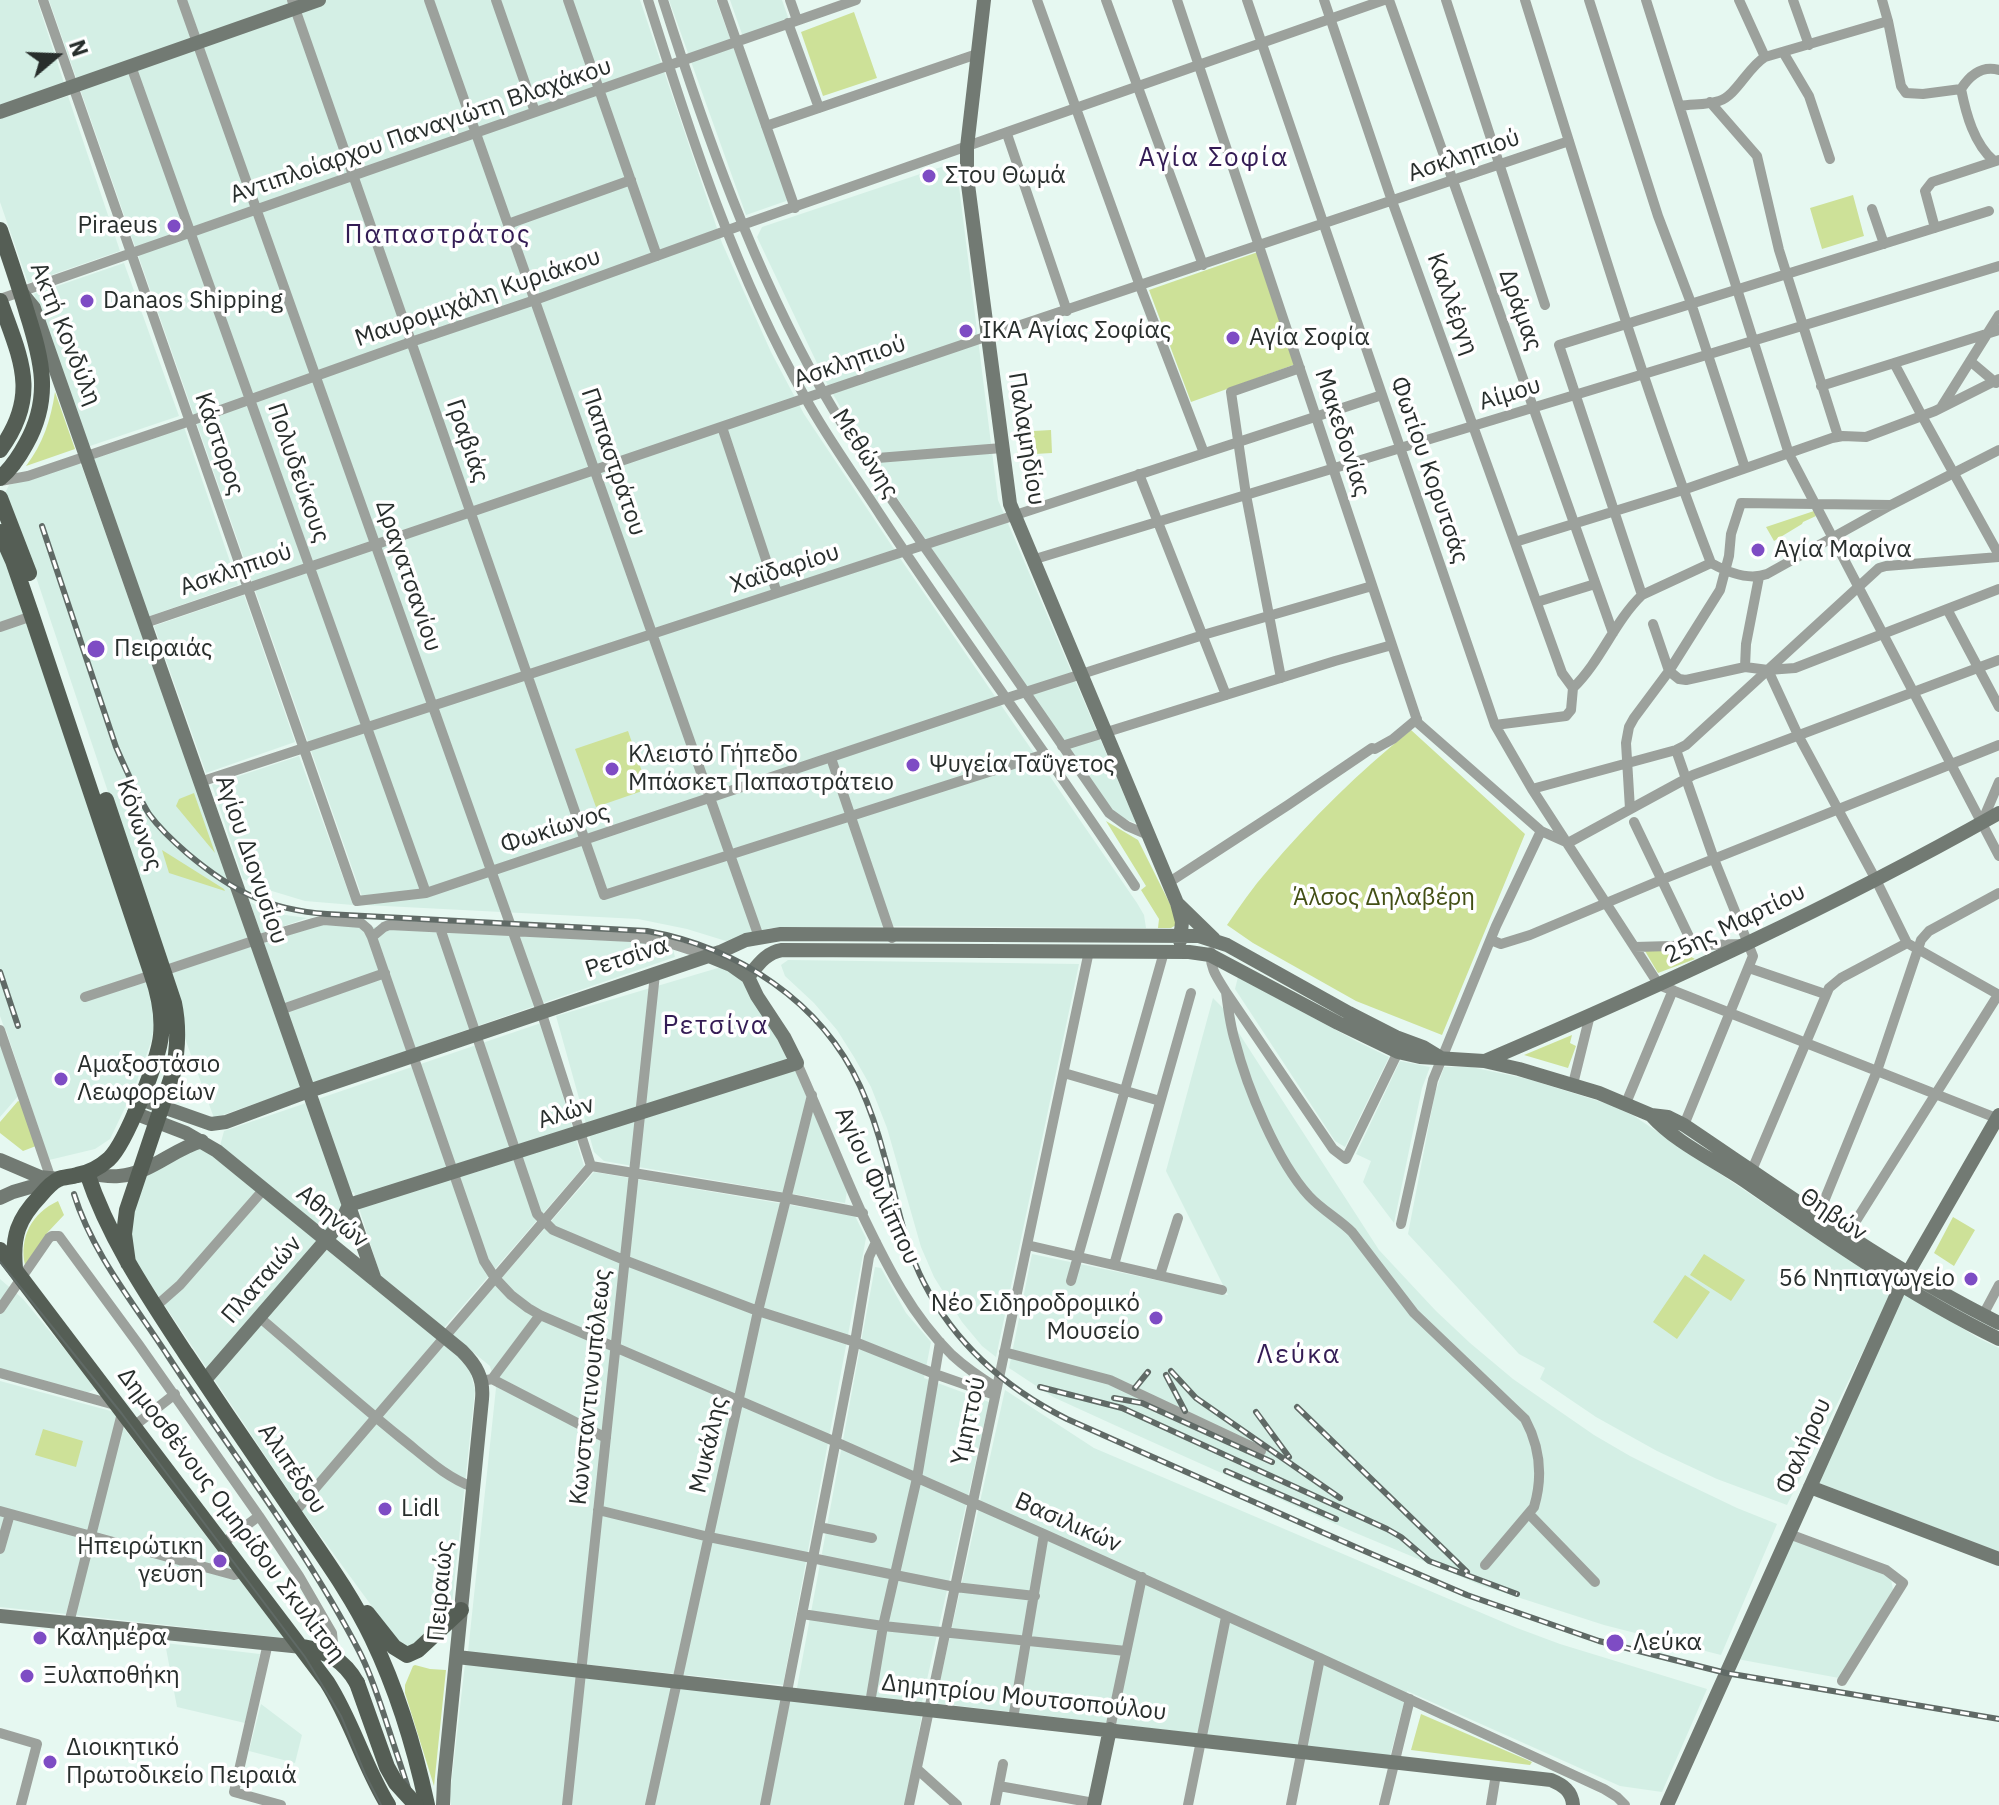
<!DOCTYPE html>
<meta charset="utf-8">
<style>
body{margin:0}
#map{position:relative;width:1999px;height:1805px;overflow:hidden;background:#e6f8f1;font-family:"IBM Plex Sans",sans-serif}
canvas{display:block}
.north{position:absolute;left:16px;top:16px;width:80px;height:80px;-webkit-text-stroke:6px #fff;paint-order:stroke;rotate:71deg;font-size:22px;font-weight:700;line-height:32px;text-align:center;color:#282e2c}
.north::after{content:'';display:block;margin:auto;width:28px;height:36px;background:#282e2c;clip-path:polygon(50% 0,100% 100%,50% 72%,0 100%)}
</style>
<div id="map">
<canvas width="1999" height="1805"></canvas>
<div class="north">N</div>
</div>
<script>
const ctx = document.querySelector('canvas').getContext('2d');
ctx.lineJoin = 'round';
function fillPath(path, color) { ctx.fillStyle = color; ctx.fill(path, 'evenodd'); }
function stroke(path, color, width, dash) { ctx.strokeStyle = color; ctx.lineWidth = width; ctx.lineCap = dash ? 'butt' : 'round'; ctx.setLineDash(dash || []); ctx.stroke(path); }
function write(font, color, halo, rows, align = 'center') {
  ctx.font = font + ' "IBM Plex Sans",sans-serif'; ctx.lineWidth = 7; ctx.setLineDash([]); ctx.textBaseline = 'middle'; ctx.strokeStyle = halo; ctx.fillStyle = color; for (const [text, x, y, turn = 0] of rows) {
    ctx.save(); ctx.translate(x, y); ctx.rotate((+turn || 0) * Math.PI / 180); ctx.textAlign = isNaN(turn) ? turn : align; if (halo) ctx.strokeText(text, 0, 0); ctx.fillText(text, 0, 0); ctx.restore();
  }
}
fillPath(new Path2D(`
 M0,0h37l27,83 -64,23z
 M49,0h591l82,243 49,109 19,36 14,26 100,150 233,339 7,12 2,13 -243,-2 -133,2 -44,13 -39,-12 -49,-10 -273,-14z
 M669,0h47l73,200 -43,15z
 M730,0h52l7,20 -46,17z
 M68,96l52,155 -92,32 -28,-81v-83z
 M956,162l42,338 138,323 -16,-6 -11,-10 -242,-353 -42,-74 -68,-143 5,-10z
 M124,263l55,153 -92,31 -53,-153z
 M184,427l54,158 -91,32 -55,-158z
 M75,462l5,2 2,3 167,471 -83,27 -141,-421 -21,-49 5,-10z
 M0,550l6,6 147,441 1,30 -3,15 -17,47 -24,50 -15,10 -46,11 -43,-130h-1l-5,-14z
 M244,595l51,147 -89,31 -52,-147z
 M299,756l54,149 -48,-4 -43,-13 -19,-9 -31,-94z
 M250,902l21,11 36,5 -46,16z
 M320,924l332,19 21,6 2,8 -461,161 -31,-85 -14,-60z
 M788,960l291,4 -83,393 -14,-11 -20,-24 -28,-45 -13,-30 -34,-119 -16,-41 -17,-30 -17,-27 -23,-27 -29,-27 -4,-11z
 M728,965l16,15 47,79 56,132 -2,12 -241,-42 -10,-9 -38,-136z
 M1238,977l120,65 31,15 -44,90 -10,-6 -100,-152z
 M1213,998l9,9 157,243 57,61 34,32 43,36 81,56 36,21 38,19 69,33 40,16 -56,131 -117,-30 -121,-39 -132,-55 -230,-103 -68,-31 -44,-29 23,-114 196,41 -62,-124z
 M541,1023l43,143 -142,164 -61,-52 -27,-86 -13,5 2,10 -18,27 -105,-88 4,-15z
 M0,1037l20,57 -20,23z
 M1400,1061l30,6 -8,21 -28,135 -31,-41 8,-21 -15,-7z
 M1444,1067h27l57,12 83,26 23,11 177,119 84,52 -108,218 -70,-26 -60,-28 -61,-34 -56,-38 5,-11 -26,-14 -111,-120 27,-141z
 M198,1147l13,6 242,197 16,17 6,23 -24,223 -37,35 -11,-2 -24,-30 -76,-104 -170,-254 -3,-28 8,-40 10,-16z
 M594,1172l261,44 11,22 -83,447 -315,-33 28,-264 -6,-22 -38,-31z
 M875,1267l6,1 25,45 25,29 -7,36 65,24 -67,300 -125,-14z
 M0,1279l23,20 73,88 -1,2 -8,4 -87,-23z
 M1904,1292l74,46 21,10v204l-185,-71z
 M0,1381l118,32 -52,201 -66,-7z
 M1005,1390l89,58 423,180 43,16 147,45 -45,103 -42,-6 -213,-95 -17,65 -455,-53z
 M123,1427l161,211 -209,-23z
 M1788,1538l100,37 3,4 2,11 -54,88 -102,-19z
 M165,1643l95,11 -15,69 -68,-16z
 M465,1664l457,50 -16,91h-455l-1,-11z
 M261,1704l41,31 -7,28 -46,-12z`), '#d4efe5');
fillPath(new Path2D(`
 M854,12l23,66 -54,18 -22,-64z
 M1853,195l11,41 -42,13 -12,-41z
 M1258,252l38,112 -105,38 -42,-112z
 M55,392l20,57 -49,17c17,-22 25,-47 29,-74z
 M1051,430l1,23 -34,2 -2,-23z
 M1814,511l2,5 -13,6 -1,2 -28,17 -8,-14z
 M1411,730l114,104 -83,201 -86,-34 -103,-58 -26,-18c13,-19 26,-38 41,-55 43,-51 92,-99 143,-140z
 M628,731l20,58 -52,18 -21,-58z
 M194,793l21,60 -39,-47 3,-7z
 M1106,821l32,19 39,78 -1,7 -5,3h-13l1,-9 -18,-29 5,-4z
 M162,850l62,39 1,2 -56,-18z
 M1679,950l16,9 -37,14 -13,-22z
 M1572,1035l-2,8 6,3 -8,22 -44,-13z
 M18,1101l3,1 15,44 -13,5 -23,-18v-11z
 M58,1201l6,14 -16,17 -23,33c-6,-28 7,-52 33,-64z
 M1953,1217l22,13 -21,36 -20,-13z
 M1704,1254l41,26 -14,21 -41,-26z
 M1685,1275l25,17 -33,47 -24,-17z
 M43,1429l40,12 -7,26 -41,-12z
 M415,1665l15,4 16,1 -12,116 -29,-93v-8l8,-19z
 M1421,1714l111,48 -2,3 -119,-15z`), '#cde198');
stroke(new Path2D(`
 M43,0l314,901 69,-8 581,-195 196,-63 169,-49
 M182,0l359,1011 50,155
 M292,0l312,895 441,-141
 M429,0l330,937
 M496,0l39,112
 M568,0l89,256
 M648,0c43,137 87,274 158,399 22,40 50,78 75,117 82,125 172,245 254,370
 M663,0c43,135 90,268 160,392 39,68 86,132 131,197 52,74 103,149 155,224l18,13 21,9
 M722,0l73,208
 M790,0l7,20
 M1037,0l103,286 64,167
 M1106,0l97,265
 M1177,0l241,723 123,108 27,12 125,-68 306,-115
 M1247,0l248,725 37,64 127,196 340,134
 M1324,0l68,201 170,472 11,15 -2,22 -5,6 -71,9
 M1389,0c73,212 150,422 224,633
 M1446,0l99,305
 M1525,0c59,188 115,379 186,563
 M1589,0l69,216 33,87 54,165
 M1646,0l143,454 210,402
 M1739,0l26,57
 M1793,0l16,45
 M1882,0l6,21 13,65 5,7 17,1 38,-5c9,-14 21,-24 38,-19
 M788,23l31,85
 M1783,52l26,44 21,63
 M131,66l295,827
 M1961,89c5,25 13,55 33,72
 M1710,102l47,54 22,94 59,186
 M1680,106c12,-2 27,-1 39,-5 17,-5 29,-34 46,-44l123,-36
 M766,126l211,-72
 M1007,134l60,177
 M1872,209l12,35
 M508,224l123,-44
 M1935,228l-10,-37 7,-9 67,-22
 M0,299l856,-299
 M1970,361l26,22
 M1894,363l28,53 77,139
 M1821,386l178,-56
 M1942,406l57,-91
 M722,427l55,166
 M865,459l137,-11
 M1139,474l87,221
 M0,481l28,-5 162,-55 221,-79 124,-42 207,-75 642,-225
 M1515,542l168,-52 149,-52 11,-2 23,1 69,-26 64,-32
 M1032,560l967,-294
 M1711,563c16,9 37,18 56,11l124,-69 108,-55
 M1642,595l-83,-250 430,-134
 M1537,602l58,-18
 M1947,609l52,98
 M145,623l843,-287 581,-195
 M1653,624l16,47
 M0,627l32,-11
 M1745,667l1,-23 13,-67
 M1768,670l30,65 78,145 31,63 92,52
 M1669,671l10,8 7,1 59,-13 23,3 27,-2 204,-79
 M1281,678l-35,-183 -15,-103 69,-24
 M1573,688c28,-27 41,-66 69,-93l69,-32
 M1062,746l273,-85 57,-16
 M1676,750l38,109 39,97 -69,169
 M831,758l61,180
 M200,782l1182,-387
 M1532,789l144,-39 10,-5 193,-177 7,-2 113,-9
 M1630,809l-4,-66 3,-16 5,-9 35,-47 51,-81 9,-34 2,-22 10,-31 150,2
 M1634,822l59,123
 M1982,822l17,-40
 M1168,883l120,-78 84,-57 3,1 18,-10 24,-20
 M440,928l97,286 16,16 71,30 134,51 97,31 80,32 60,21
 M372,937l12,-10 5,-2 242,12 32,4 46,15
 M1491,940l10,4 29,-9 131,-55 338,-135
 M1635,947l106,-3
 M1211,952c-2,16 7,27 15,40l107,157 13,10 52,-107
 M1749,968l76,26
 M163,971l93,-31 57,-17 11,-3 37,3 7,6 4,8 112,324 11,17 16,17 17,13 12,7 296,127 208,92 276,124 284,131 13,8 8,8
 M1226,992c2,16 4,33 9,49 12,47 42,120 74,155 13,14 30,23 43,36l62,81 111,106c15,28 18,58 9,88l-49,58
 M85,997l67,-22
 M280,1010l105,-37
 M0,1030l51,149
 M797,1063c23,51 43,102 66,153 24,50 49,100 89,139 14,13 29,23 45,33
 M1064,1073l96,28
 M1573,1084l17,-69
 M1626,1103l47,-113
 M591,1166l194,32 78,15
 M1752,1170l77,-182 12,-10 66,-35
 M1818,1216l59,-145 44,-131 8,-9 70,-38
 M1401,1224l32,-144 63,-154 45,-95
 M1847,1235l151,-240
 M1027,1245l195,45
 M1114,1265l77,-272
 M1160,1275l18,-57
 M1071,1281l93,-329
 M155,1307l25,-22 84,-96
 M0,1309l49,-71 3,-2h7l80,109 120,171 40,60 33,57 1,10 -3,12
 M1983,1315l16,-30
 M259,1317c48,41 94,82 142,121 23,18 44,39 72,49
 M1004,1352l106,28 151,71
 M0,1373l115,32 7,4 -1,8 -52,206
 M492,1379l48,-64
 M482,1381l10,-2 114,59
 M134,1426l41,-32
 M598,1510l111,27 186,38 60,12 80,9
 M0,1511l234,64 11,-3
 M294,1513l297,-347
 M1529,1514l66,68
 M819,1527l53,11
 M1789,1534l97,36 17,13 -61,98
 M223,1543l36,-27
 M0,1549l10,-35
 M802,1614l81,12 243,25
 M268,1643l-34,149 47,13
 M870,1703l13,-77 34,-148 23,-136
 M1013,1719l31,-185
 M1110,1729l32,-152
 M0,1733l37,11 -16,61
 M917,1769l40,36
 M999,1786l95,17
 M567,1805l88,-831
 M650,1805l108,-494 54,-216
 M765,1805l90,-463 14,-85 7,-15
 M909,1805l180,-854
 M995,1805l8,-41
 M1188,1805l38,-188
 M1291,1805l29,-147
 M1384,1805l26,-106
 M1491,1805l5,-31`), '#9ca19c', 10);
stroke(new Path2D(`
 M984,0l-17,147v30l43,327 167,399 5,19 -2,19
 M0,112l319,-112
 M21,292l13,16 341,972
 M1177,903l37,36
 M748,977c10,-12 17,-24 34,-27l407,2 21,3 128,68 60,29 22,5 64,4 35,8 80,24 52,22 17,2 16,8c103,69 204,143 315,198
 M1485,1061c175,-75 348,-154 514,-248
 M140,1099l71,25 15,-2 83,-31 411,-139 26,-12 35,-6 418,2 28,9 122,68 47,24 27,10 18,11
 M134,1113l52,20 31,18 245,200c14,14 22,27 20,48l-38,381 -1,25
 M1651,1115c25,28 63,45 94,66 82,57 164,114 254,158
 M0,1160l40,17 19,2
 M87,1173c10,2 21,4 32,3 31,-2 54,-27 83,-35
 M0,1198l13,-6 38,-11
 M349,1205l448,-142 -13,-26 -27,-41 -9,-19 -17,-12 -22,-9
 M204,1381l122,-141 15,-18 8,-17
 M1810,1487l189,72
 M0,1616l302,31
 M457,1657l1094,123c12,5 21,11 22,25
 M1094,1805l16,-76
 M1667,1805l234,-520 98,-170`), '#727a73', 14);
stroke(new Path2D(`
 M0,230c9,27 19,55 27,83 15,47 25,85 -1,131 -7,13 -15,25 -26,34
 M0,301c20,57 41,93 0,149
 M0,498l29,75
 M0,532l13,29 19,55 120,359c7,20 11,39 9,60 -2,24 -35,108 -52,124 -10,9 -20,14 -32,16 -6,2 -14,2 -18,4 -7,3 -14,11 -19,17 -22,23 -28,40 -25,72
 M106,800l68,203c5,24 4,46 -1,70l-46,137 -3,24 4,29
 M87,1173c22,66 61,123 99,181 36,54 72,107 109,161 27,40 56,79 77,123 25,52 43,111 55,167
 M0,1250l327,432c25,39 37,84 61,123
 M367,1613l27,34 13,8 11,-5 43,-40
 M302,1647c25,4 42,13 55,36`), '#555e55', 16);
stroke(new Path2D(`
 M0,1262l122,152 183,243 36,59 24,58 16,31`), '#606a66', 2);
const rail = new Path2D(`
 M42,526l74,221c10,23 20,46 33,67 11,15 25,28 39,40 44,37 81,56 139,60l320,17c90,16 174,70 213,155 10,22 18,46 24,69 13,43 19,88 40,128 32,62 81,105 143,136l293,130 107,46 132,46 127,32 273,46
 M0,972l18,54
 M74,1194c18,59 61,111 94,162 64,98 137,191 191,295 13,25 21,52 30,79 8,25 17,50 24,75
 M1171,1371l25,27 144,100
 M1166,1375l19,36
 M1040,1387l82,21 265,121 14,8 28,24 88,33
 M1135,1388l13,-16
 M1114,1398l28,5 130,59
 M1297,1407l170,165
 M1256,1412l33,45
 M1226,1471l110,48`);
stroke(rail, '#606a66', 6);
stroke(rail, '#fff', 3, [9]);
stroke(new Path2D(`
 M357,1683l30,84 9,16 20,22`), '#555e55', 16);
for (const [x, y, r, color] of [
 [929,176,8,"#7e4cc4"],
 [174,226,8,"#7e4cc4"],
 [87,301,8,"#7e4cc4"],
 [966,331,8,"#7e4cc4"],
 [1233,338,8,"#7e4cc4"],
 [1758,550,8,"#7e4cc4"],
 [96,649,10,"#7e4cc4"],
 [913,765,8,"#7e4cc4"],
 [612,769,8,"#7e4cc4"],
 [61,1079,8,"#7e4cc4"],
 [1971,1279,8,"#7e4cc4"],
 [1156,1318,8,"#7e4cc4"],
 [385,1509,8,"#7e4cc4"],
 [220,1561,8,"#7e4cc4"],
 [40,1638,8,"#7e4cc4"],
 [1615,1643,10,"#7e4cc4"],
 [27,1676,8,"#7e4cc4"],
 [50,1762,8,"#7e4cc4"]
]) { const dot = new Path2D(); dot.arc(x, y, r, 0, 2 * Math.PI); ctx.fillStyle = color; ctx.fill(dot); stroke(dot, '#fff', 3); }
write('24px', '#282e2c', '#fff', [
 ["Αντιπλοίαρχου Παναγιώτη Βλαχάκου",421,131,-19],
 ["Ασκληπιού",1464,156,-19],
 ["Μαυρομιχάλη Κυριάκου",478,298,-19],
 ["Καλλέργη",1452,304,70],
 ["Δράμας",1520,310,70],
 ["Ακτή Κονδύλη",65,334,68],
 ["Ασκληπιού",850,362,-19],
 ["Αίμου",1510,394,-17],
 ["Μακεδονίας",1342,433,72],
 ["Παλαμηδίου",1026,439,81],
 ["Γραβιάς",467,441,71],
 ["Κάστορος",219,444,71],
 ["Μεθώνης",865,454,57],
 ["Παπαστράτου",613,462,71],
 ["Φωτίου Κορυτσάς",1429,470,71],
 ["Πολυδεύκους",298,473,71],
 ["Χαϊδαρίου",785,569,-18],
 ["Ασκληπιού",236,570,-19],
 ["Δραγατσανίου",408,576,71],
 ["Κόνωνος",139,825,71],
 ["Φωκίωνος",555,829,-18],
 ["Αγίου Διονυσίου",251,860,71],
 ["25ης Μαρτίου",1735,924,-26],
 ["Ρετσίνα",627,958,-18],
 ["Αλών",566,1113,-18],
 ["Αγίου Φιλίππου",877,1186,65],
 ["Θηβών",1833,1215,34],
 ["Αθηνών",332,1217,39],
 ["Πλαταιών",262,1280,-49],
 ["Κωνσταντινουπόλεως",591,1387,-84],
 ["Υμηττού",969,1421,-78],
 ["Μυκάλης",709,1445,-77],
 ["Φαλήρου",1804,1446,-66],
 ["Αλιπέδου",292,1469,56],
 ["Δημοσθένους Ομηρίδου Σκυλίτση",231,1515,53],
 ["Βασιλικών",1068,1523,24],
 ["Πειραιώς",441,1591,-85],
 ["Δημητρίου Μουτσοπούλου",1024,1698,6]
]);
write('24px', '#282e2c', '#fff', [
 ["Στου Θωμά",945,176],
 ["Piraeus",158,226,"right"],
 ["Danaos Shipping",103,301],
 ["ΙΚΑ Αγίας Σοφίας",982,331],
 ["Αγία Σοφία",1249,338],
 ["Αγία Μαρίνα",1774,550],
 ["Πειραιάς",114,649],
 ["Κλειστό Γήπεδο",628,755],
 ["Μπάσκετ Παπαστράτειο",628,783],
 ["Ψυγεία Ταΰγετος",929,765],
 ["Αμαξοστάσιο",77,1065],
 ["Λεωφορείων",77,1093],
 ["56 Νηπιαγωγείο",1955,1279,"right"],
 ["Νέο Σιδηροδρομικό",1140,1304,"right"],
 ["Μουσείο",1140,1332,"right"],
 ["Lidl",401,1509],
 ["Ηπειρώτικη",204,1547,"right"],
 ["γεύση",204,1575,"right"],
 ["Καλημέρα",56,1638],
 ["Λεύκα",1633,1643],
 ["Ξυλαποθήκη",43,1676],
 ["Διοικητικό",66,1748],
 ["Πρωτοδικείο Πειραιά",66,1776]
], 'left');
write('24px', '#424f14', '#fff', [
 ["Άλσος Δηλαβέρη",1384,898]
]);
ctx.letterSpacing = '2px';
write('26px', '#341c55', '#fff', [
 ["Αγία Σοφία",1214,158],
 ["Παπαστράτος",438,235],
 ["Ρετσίνα",716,1026],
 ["Λεύκα",1299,1355]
]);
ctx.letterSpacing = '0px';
</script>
